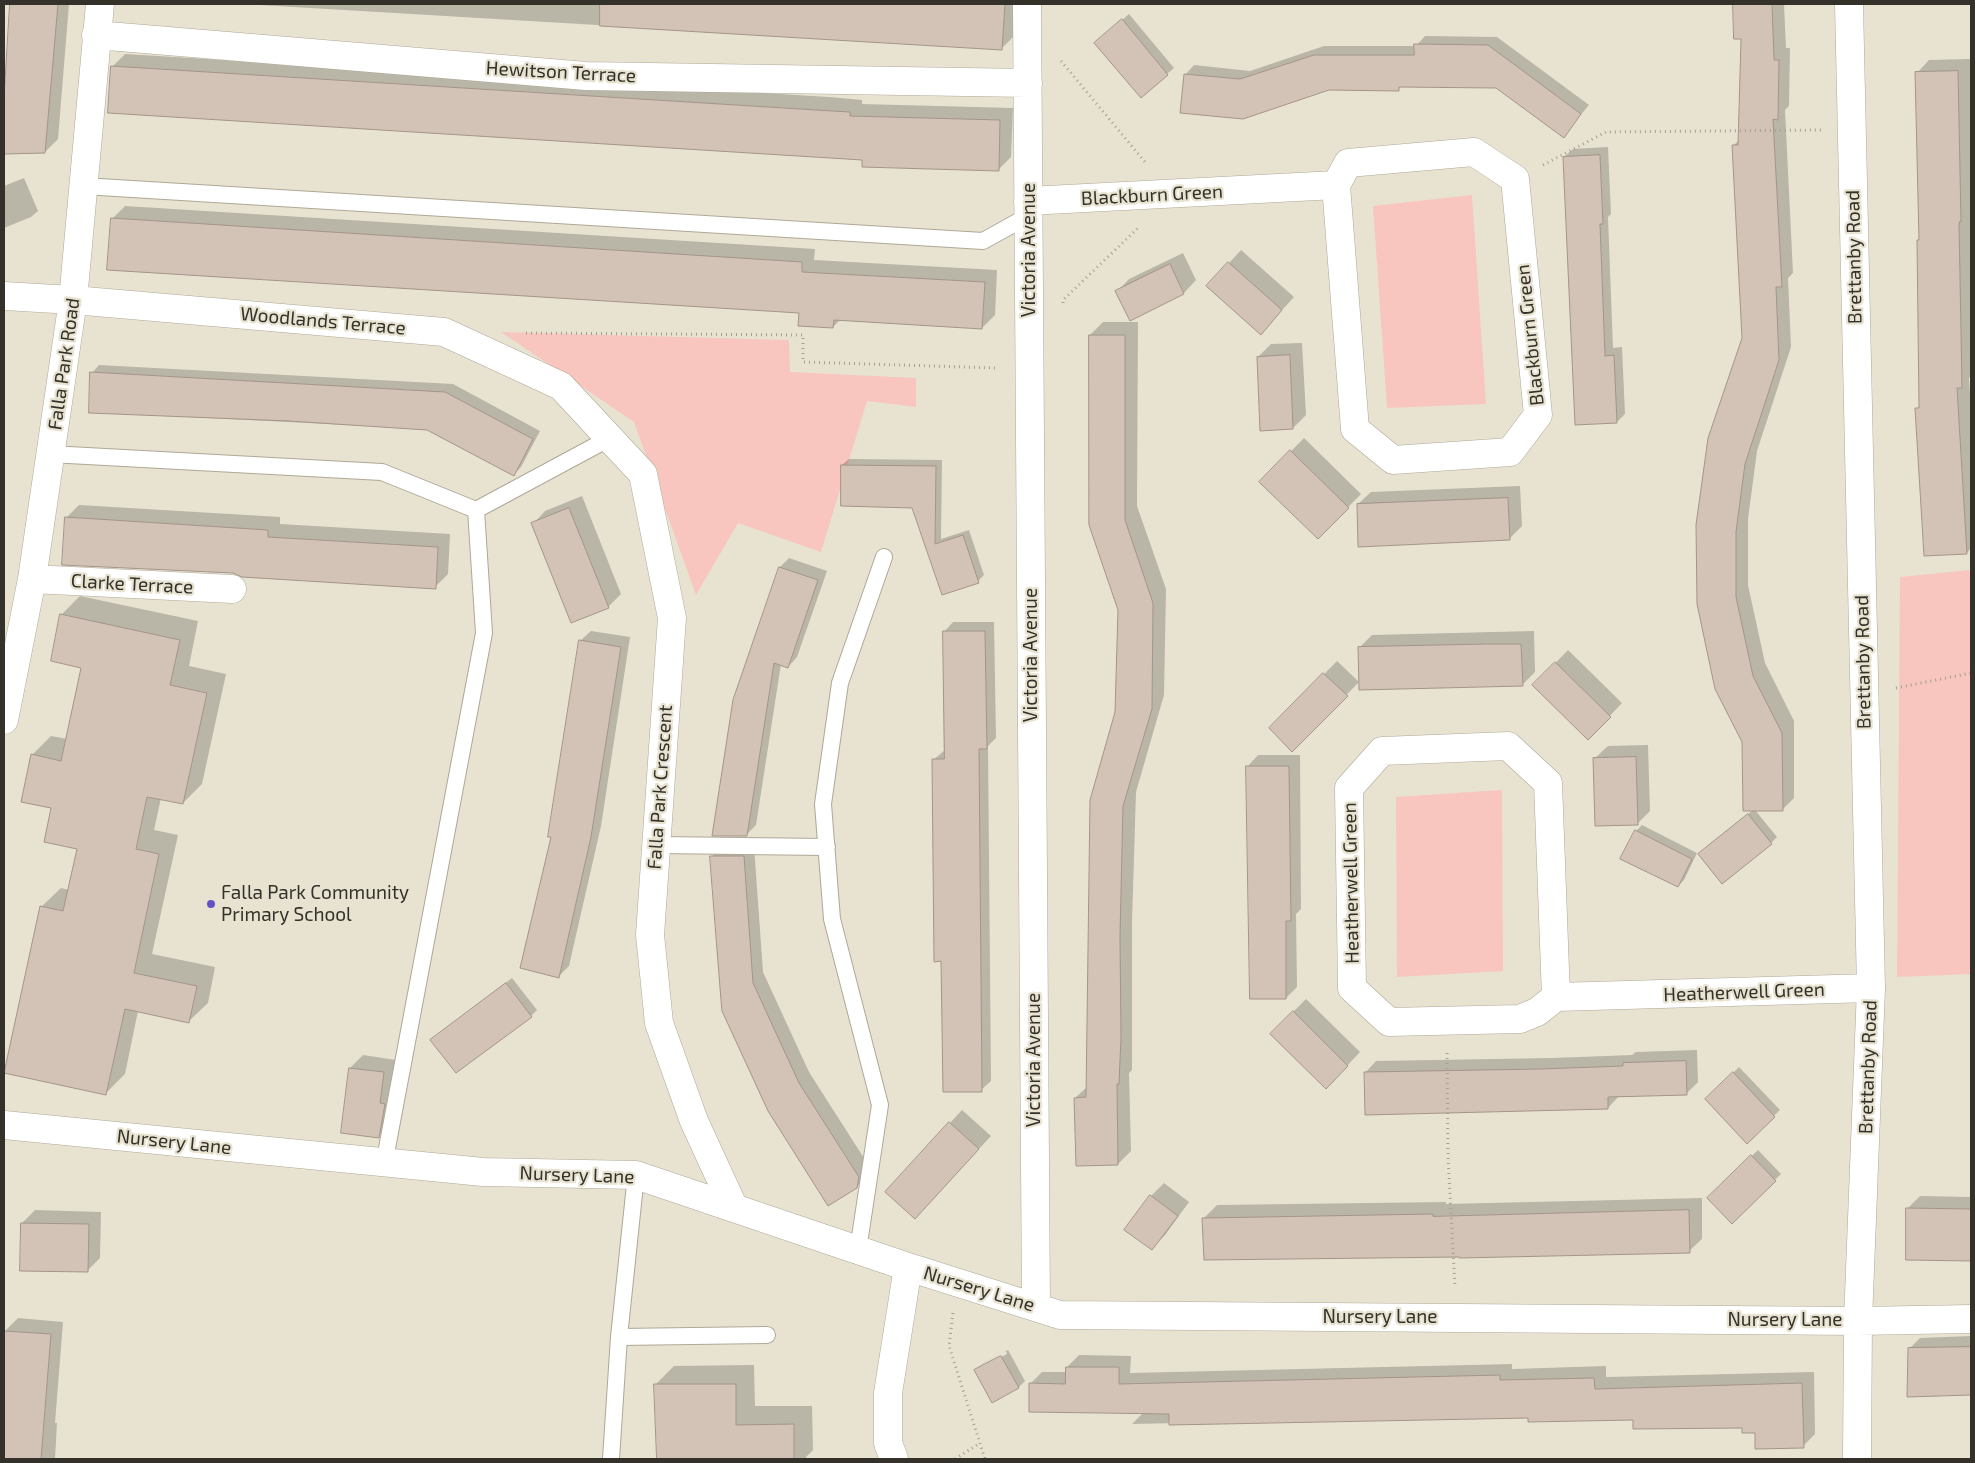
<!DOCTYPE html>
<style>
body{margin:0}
#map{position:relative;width:1975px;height:1463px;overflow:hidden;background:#e8e3d1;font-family:"Exo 2",sans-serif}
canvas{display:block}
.frame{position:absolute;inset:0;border:5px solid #33312a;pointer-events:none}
</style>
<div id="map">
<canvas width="1975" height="1463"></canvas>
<div class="frame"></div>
</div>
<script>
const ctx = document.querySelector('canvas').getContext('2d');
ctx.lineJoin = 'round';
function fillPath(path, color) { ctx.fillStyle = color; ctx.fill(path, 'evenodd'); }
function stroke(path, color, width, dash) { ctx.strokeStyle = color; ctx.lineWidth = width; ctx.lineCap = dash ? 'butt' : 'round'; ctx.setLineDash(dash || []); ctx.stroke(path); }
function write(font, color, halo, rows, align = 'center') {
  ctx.font = font + ' "Exo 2",sans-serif'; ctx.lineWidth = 4.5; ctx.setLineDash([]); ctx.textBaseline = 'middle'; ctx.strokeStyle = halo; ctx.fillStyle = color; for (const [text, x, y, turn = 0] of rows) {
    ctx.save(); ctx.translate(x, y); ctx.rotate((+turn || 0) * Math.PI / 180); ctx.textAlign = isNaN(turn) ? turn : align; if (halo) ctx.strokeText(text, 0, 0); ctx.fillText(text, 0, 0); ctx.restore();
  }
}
fillPath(new Path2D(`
 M1472,195l14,209 -99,4 -14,-202z
 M501,332l288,8 1,32 126,6v29l-49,-6 -46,151 -83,-29 -42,72 -62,-173z
 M1971,570v404l-74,3 3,-400z
 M1502,790l1,181 -106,6 -1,-180z`), '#f8c5bf');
fillPath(new Path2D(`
 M11,4h58l-11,135 -13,13 -41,1v-31z
 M243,4h773l-2,32 -13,13z
 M1734,4h50l2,44h4l-1,58 -4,4 8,163 -5,5 3,69 -34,104 -9,68v66l17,78 29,58v77l-12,12h-27l22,27 -6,6 -66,5 48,-38 -10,-69 -27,-53 27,-350 -9,-193 6,-6 2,-102 -6,1z
 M1129,14l45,54 -33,28 -39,-59z
 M1425,36l72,1 92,68 -26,31 -67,-50 -94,-1 -4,4h-69l-144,-14 9,-10 56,6 74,-25h92z
 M125,54l704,43 33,3v4l151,4 -2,49 -12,12 -135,-10 -752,-92z
 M1970,59l1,317 -2,2 2,31v139l-4,5 -50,-144 3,-4 -2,-165 2,-2 -3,-165 12,-13z
 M1608,147l3,67 -3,3 5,131 9,-1 3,67 -8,8 -53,-265 9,-8z
 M24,178l14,33 -7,6 -27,11v-42z
 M125,206l690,43 -1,11 183,10 -2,45 -13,13 -141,-9 -8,8 -32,-15 -689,-93z
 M1241,250l53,47 -21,23 -65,-34z
 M1183,253l13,27 -12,13 -53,26 -14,-27 12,-13z
 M1103,322h35l-1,184 29,83 -2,106 -28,97 -4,131v147l-3,3 2,78 -13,13 -43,-66 12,-11 30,-375 2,-102 -29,-275z
 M1302,343l4,72 -13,13 -35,-71 13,-13z
 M99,365l354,19 87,47 -19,36 -8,8 -86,-46 -337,-17 2,-39z
 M1304,438l57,56 -43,44 -57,-56z
 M849,459l93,1 -1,79 28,-9 15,45 -6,6 -35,12 -30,-87 -71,-41z
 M1520,486l2,40 -13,13 -151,-35 13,-12z
 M582,496l39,98 -13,13 -75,-83 12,-13z
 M79,505l201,12v7l170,10 -2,40 -13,13 -369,-69z
 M789,558l38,13 -30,86 -9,10 -7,-3 -25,161 -10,10 34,-268z
 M80,596l118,25 -9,45 37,8 -24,110 -19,19 -22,-5 -7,32 24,5 -26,119 63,13 -7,36 -20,19 -50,-11 -13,63 -19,19 -65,-186 20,-19 8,2 9,-42 -26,-41 -20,-52 19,-19 16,3 15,-72 -21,-52z
 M953,622h41l2,116 -8,8 3,335 -10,9 -39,-130 -9,-200 12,-10 -1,-118z
 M591,631l39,6 -29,189 -32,140 -10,10 -6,-140 27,-195z
 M1534,631l1,41 -13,13 -163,-37 13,-13z
 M1568,650l54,53 -34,36 -54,-54z
 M1337,661l22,21 -67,68 -21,-22z
 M1648,745l2,66 -13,13 -42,-66 13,-12z
 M1258,755h42l1,154 -5,5 1,73 -11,11 -38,-232z
 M1642,825l55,28 -13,27 -6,6 -42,-55z
 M722,846h32l9,126 46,100 60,94 -2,10 -10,11 -88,-77 -57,-254z
 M512,978l25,32 -6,6 -99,24z
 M1306,999l54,53 -34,36 -55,-54z
 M1697,1050l1,32 -12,12 -67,2 -11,12 -243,-35 11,-12 176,-3 80,-3 4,-3z
 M363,1055l33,5 -5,63 -13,13 -28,-68z
 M1739,1067l41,43 -33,32 -40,-43z
 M962,1110l29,26 -76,82 35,-95z
 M1758,1150l23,24 -49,48 -23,-24z
 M1164,1183l25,19 -24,33 -13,13 -26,-19 25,-33z
 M1920,1196l51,1v62l-64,-1 1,-50z
 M1702,1198v41l-13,12 -485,-33 13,-13 229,-3v2z
 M35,1210l66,2 -1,46 -13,13 -65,-48z
 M18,1318l45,4 -8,101h2l-2,36h-51l1,-128z
 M1971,1336v58l-63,2 1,-47 11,-11z
 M1008,1350l17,31 -6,6 -43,-17 6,-6zM1006,1351l1,3 -26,14v-3z
 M1079,1355l52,1 -1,17 382,-9v5l94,-3v11l208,-5 1,62 -12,12 -60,-20 -109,-7 -105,-3 -397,8 11,-11 -113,-29 12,-12h25v-5z
 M754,1365l1,41h57l1,44 -7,7v2h-148l-3,-74 19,-19z`), '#0003');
const building = new Path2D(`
 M10,4h48l-13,149 -41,1v-56z
 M600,4h405l-3,46 -402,-24z
 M1733,4h39l2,56h5l-1,60 -5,-1 9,168h-6l3,73 -34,104 -9,68v65l17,79 29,57 1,78h-40l-1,-69 -27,-53 -18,-85 -1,-79 12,-87 34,-100 -10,-193h6l3,-106h-7z
 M1122,19l46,56 -27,23 -47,-55z
 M1414,44l74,1 93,69 -17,24 -68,-50 -97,-1v4l-70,-1 -86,29 -63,-6 4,-39 56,5 74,-24h100z
 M111,66l705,44 34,2v4l150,4 -1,51 -137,-4v-7l-754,-47z
 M1958,71l3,151h-2l3,166h-5l10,166 -43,2 -9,-148h4l-2,-168h2l-4,-168z
 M1600,155l3,69h-3l5,132 9,-1 3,68 -42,2 -12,-268z
 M111,218l691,44v10l183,10 -3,47 -148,-9 -1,8 -35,-2 1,-13 -692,-43z
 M1228,262l54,48 -21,25 -55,-49z
 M1170,264l14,30 -54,27 -15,-30z
 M1089,335h36v185l28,83 -1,106 -29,97 -3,130 1,101 -2,47h-2l1,81 -42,1 -2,-68 12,-1 4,-297 25,-88 3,-102 -29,-85z
 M1290,355l3,74 -33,2 -3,-74z
 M90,372l355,20 88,47 -19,37 -87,-46 -138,-9 -200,-8z
 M1290,450l59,58 -31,31 -59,-57z
 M841,465l95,1 -1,78 28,-9 16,48 -37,12 -30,-87 -71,-2z
 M1508,498l2,42 -152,7 -1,-43z
 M569,508l40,100 -38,15 -40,-100z
 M65,517l203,13v7l170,10 -2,42 -194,-12 -9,-4 -171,-8z
 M779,567l39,13 -30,88 -14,-5 -27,173h-35l21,-136z
 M60,614l120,26 -10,45 37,8 -24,111 -36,-7 -11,52 23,5 -25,119 63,13 -8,37 -64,-14 -19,86 -102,-22 36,-167 23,5 14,-62 -33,-7 7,-34 -30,-6 10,-48 30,7 20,-93 -30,-7z
 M943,631h42l2,118h-8l3,343h-39l-2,-131 -7,1 -2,-203h12z
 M579,640l42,7 -30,190 -32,141 -39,-10 31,-131h-3z
 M1488,644h33l2,42 -164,4 -1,-43z
 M1555,662l56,55 -23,23 -56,-55z
 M1323,673l25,23 -56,56 -23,-24z
 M1636,757l2,68 -43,1 -2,-68z
 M1246,766h43l2,155h-5v78h-36z
 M1748,814l24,30 -50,40 -24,-30z
 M1635,830l57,29 -14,28 -58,-28z
 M710,856h34l9,127 46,100 60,94 -2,11 -29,18 -60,-95 -46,-100z
 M506,983l26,34 -76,56 -26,-33z
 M1293,1011l55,55 -22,23 -56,-55z
 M1686,1061l1,34 -79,2v12l-243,6 -1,-43 176,-3 83,-3v-3z
 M349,1068l35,4 -4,31 5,1 -6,34 -38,-5z
 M1733,1072l42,45 -28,27 -42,-45z
 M949,1122l30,27 -64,70 -30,-27z
 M1751,1155l25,26 -44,43 -25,-26z
 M1150,1195l28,21 -26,34 -28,-20z
 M1906,1208l65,1v52l-65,-1z
 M1689,1210l1,43 -231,5v-1l-255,3 -2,-42 231,-4v2z
 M21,1223l68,1 -1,48 -68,-1z
 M4,1331l47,3 -10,125h-37z
 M1971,1347v48l-64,2 1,-49z
 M1001,1356l18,32 -27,15 -18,-33z
 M1066,1367h53v17l381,-9v5l94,-2 1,11 207,-6 2,65 -49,1v-16h-13v-5l-109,1v-9l-105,2v-4l-359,7v-11l-140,-2v-29l36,1z
 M654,1384h82v41l58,-1v35h-137z`);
fillPath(building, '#d3c3b7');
stroke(building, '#a49489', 1);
const lane = new Path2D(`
 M83,186l900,55 45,-25
 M50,454l332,18 94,38 8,123 -100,531
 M476,510l134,-72
 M656,845l171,2
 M858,1250l22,-145 -48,-186 -9,-115 17,-121 44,-126
 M619,1337l148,-2
 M611,1459l8,-122 17,-162`);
const street = new Path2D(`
 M1027,4l9,1303
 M1849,4l22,984 -13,333 -1,138
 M96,35l490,41 442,7
 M1028,201l308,-16 12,-22 126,-11 41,27 23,236 -28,37 -117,8 -38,-31 -19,-244
 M4,296l69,4 371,32 117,54 82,88 29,144 -22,317 9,88 35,98 40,87
 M32,579l200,10
 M4,720l28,-141 41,-279 27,-296
 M1556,997l-8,-214 -40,-37 -126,5 -33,37 3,200 37,34 131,-3 17,-7 19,-15 315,-9
 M4,1125l479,47 153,3 272,92 152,48 798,6 113,-2
 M894,1459l-6,-16v-50l20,-126`);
stroke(lane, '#aea897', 18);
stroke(street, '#aea897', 29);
stroke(new Path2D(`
 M1061,61l84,101
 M1543,165l63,-33 215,-2
 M1063,303v-3l75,-72
 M526,333l277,2v27l194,6
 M1896,688l75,-15
 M1447,1053l1,103 7,131
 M953,1313l-4,33 36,113
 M955,1459l25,-16`), '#a4a092', 3, [1, 4]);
stroke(lane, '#fff', 16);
stroke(street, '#fff', 28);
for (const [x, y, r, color] of [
 [211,904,5,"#6552cb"]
]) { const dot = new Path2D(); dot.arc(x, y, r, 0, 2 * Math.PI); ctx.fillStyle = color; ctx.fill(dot); stroke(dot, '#e8e3d1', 2); }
write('19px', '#33312a', '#e8e3d1', [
 ["Hewitson Terrace",561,72,3],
 ["Blackburn Green",1152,195,-3],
 ["Victoria Avenue",1029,250,-90],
 ["Brettanby Road",1854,257,-91],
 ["Woodlands Terrace",323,321,5],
 ["Blackburn Green",1530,335,-96],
 ["Falla Park Road",64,364,-82],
 ["Clarke Terrace",132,584,3],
 ["Victoria Avenue",1031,655,-90],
 ["Brettanby Road",1863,662,-91],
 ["Falla Park Crescent",660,787,-86],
 ["Heatherwell Green",1351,883,-91],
 ["Heatherwell Green",1744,992,-2],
 ["Victoria Avenue",1034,1060,-90],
 ["Brettanby Road",1868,1067,-88],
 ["Nursery Lane",174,1142,6],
 ["Nursery Lane",577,1175,2],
 ["Nursery Lane",979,1289,17],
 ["Nursery Lane",1380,1317],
 ["Nursery Lane",1785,1320]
]);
write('19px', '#33312a', '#e8e3d1', [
 ["Falla Park Community",221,893],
 ["Primary School",221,915]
], 'left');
</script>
